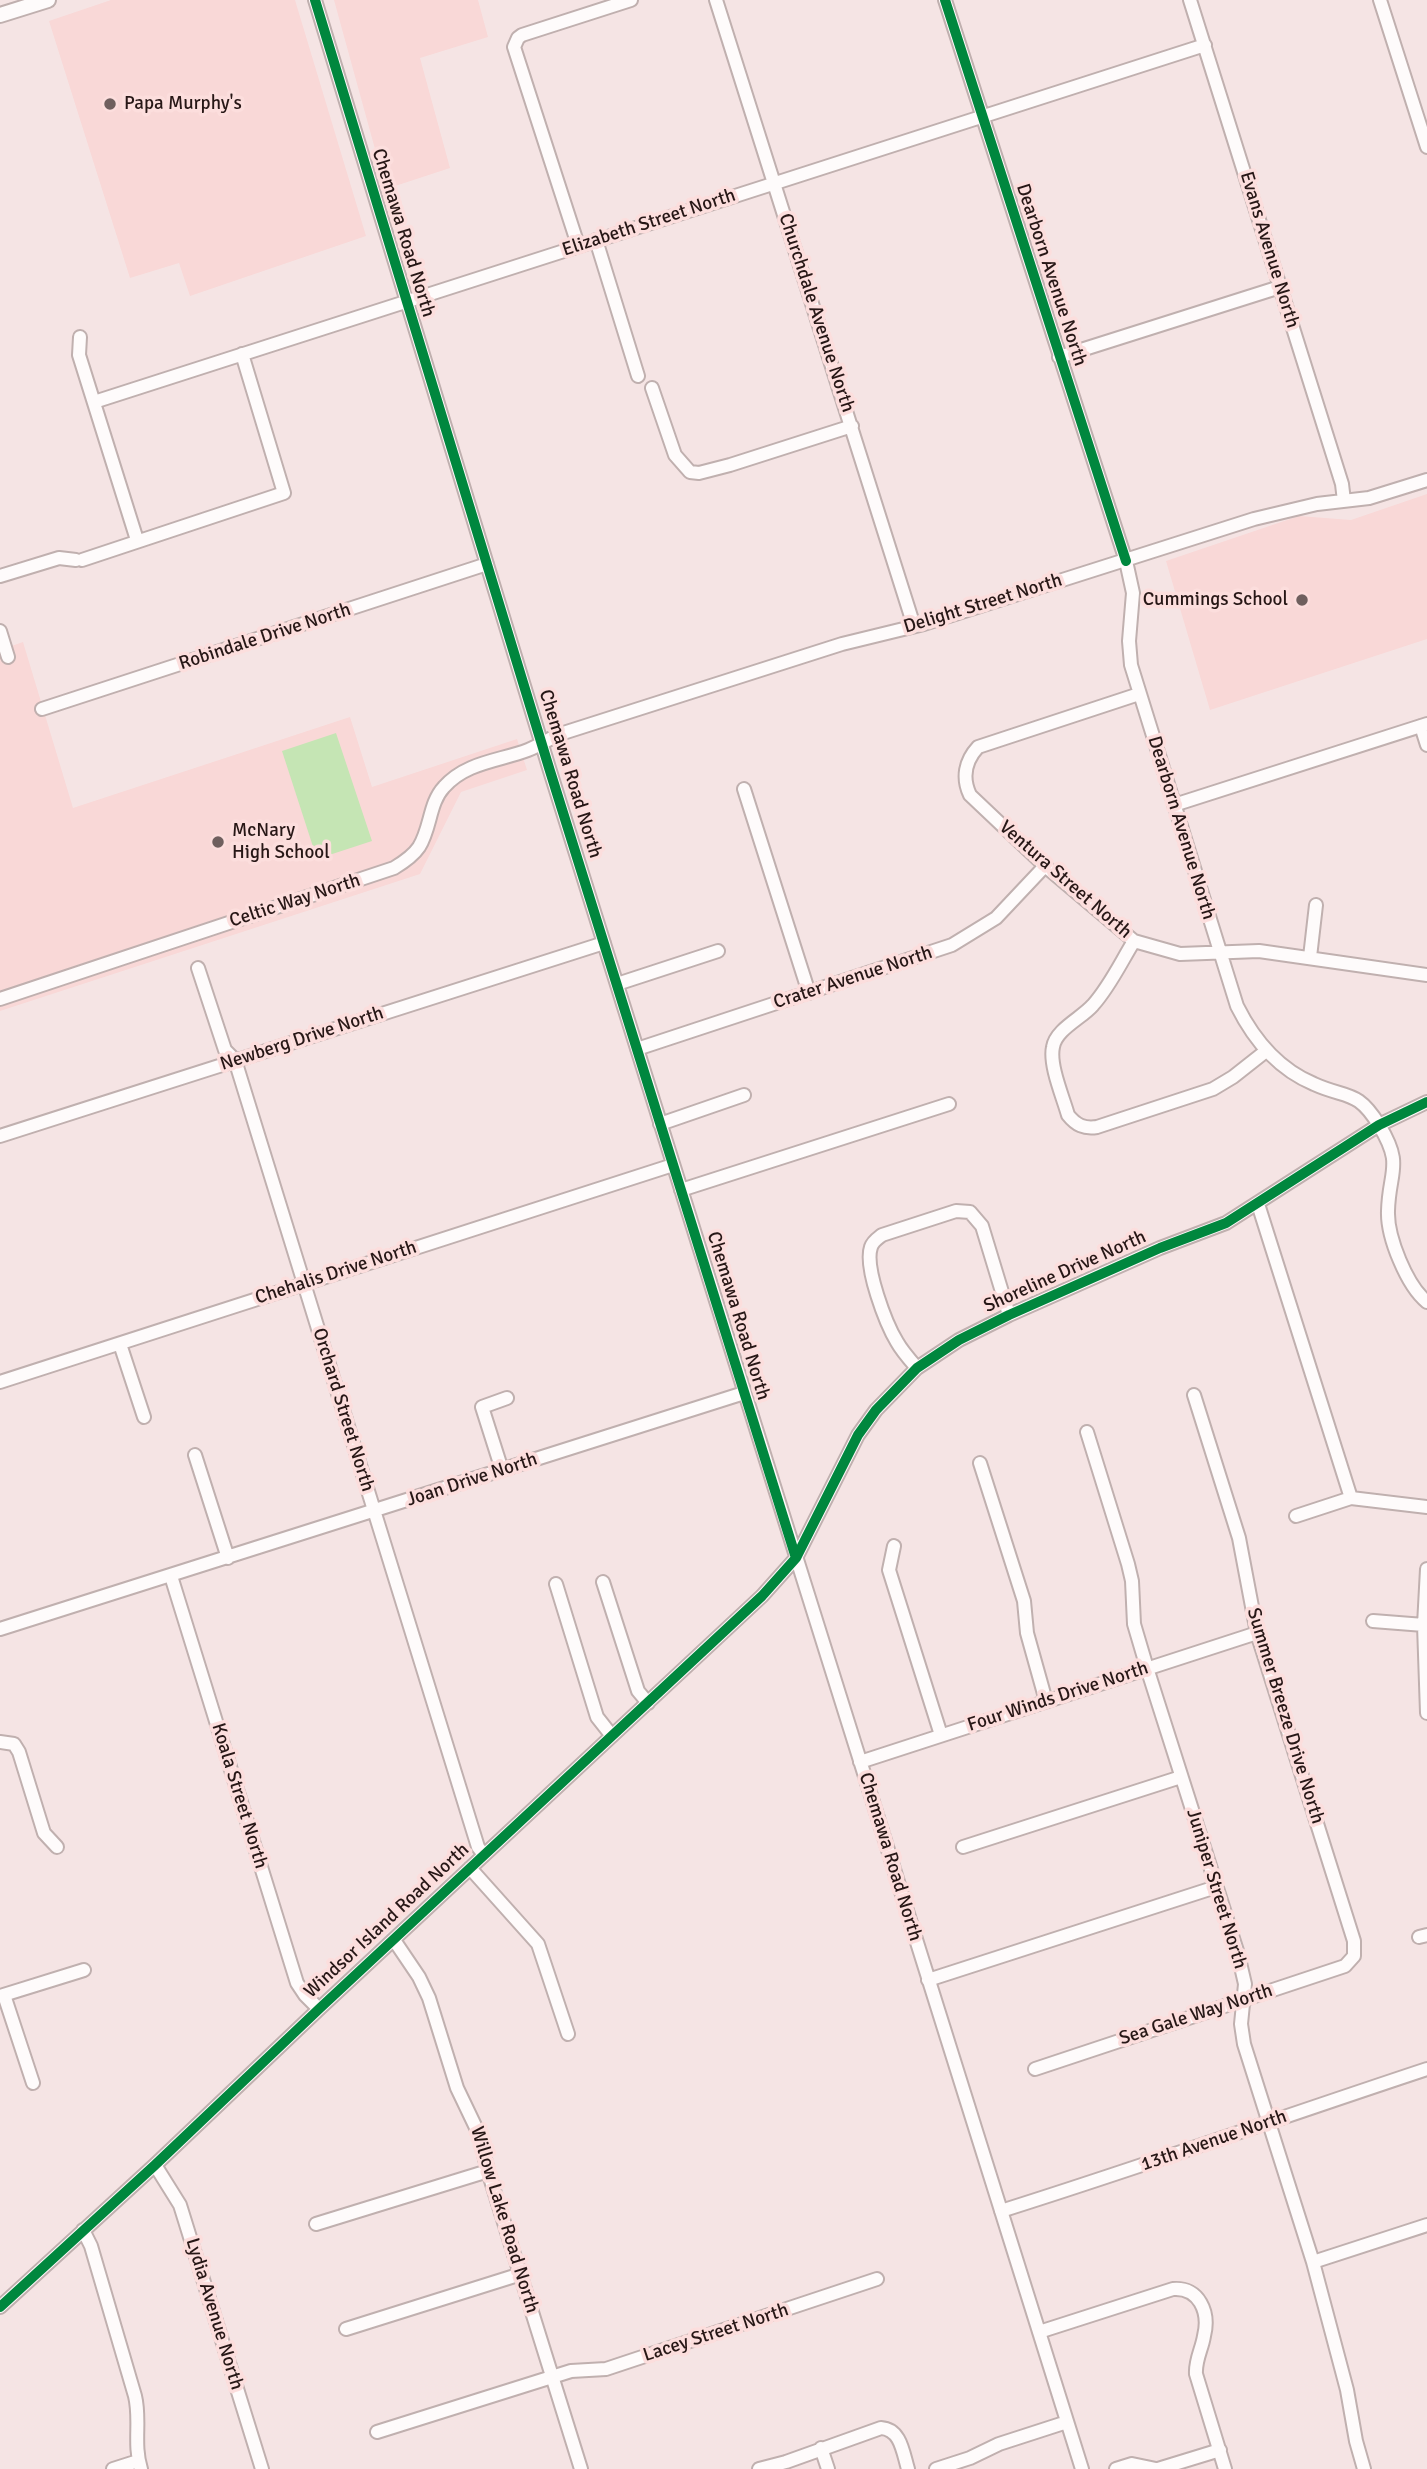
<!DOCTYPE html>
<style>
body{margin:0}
canvas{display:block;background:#f5e4e4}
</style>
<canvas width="1427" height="2469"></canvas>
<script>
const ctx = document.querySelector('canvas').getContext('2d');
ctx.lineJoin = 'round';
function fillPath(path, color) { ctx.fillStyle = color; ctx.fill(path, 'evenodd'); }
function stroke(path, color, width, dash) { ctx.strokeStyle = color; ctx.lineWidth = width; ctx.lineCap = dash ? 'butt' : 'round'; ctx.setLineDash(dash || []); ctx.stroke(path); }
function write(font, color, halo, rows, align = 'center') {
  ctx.font = font + ' Signika,sans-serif'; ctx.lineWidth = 7; ctx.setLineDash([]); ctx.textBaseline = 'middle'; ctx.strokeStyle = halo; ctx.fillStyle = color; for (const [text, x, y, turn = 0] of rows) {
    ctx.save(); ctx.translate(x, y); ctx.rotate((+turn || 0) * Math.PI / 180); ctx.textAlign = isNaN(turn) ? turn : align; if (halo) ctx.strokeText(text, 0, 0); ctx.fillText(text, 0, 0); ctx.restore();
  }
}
fillPath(new Path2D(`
 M111,0h184l71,236 -176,60 -11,-33 -49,15 -81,-257z
 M334,0h144l10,37 -68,21 30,110 -64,21z
 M1427,494v145l-217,71 -44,-149 133,-45 52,4z
 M23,642l50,166 277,-91 22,70 145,-48 10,31 -66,22 -41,82 -420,137v-361z`), '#f9d8d7');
fillPath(new Path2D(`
 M336,733l36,108 -55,18 -35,-108z`), '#c5e5b4');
const minor = new Path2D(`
 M315,0l235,771 532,1698
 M716,0l198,626
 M945,0l181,561 7,32 -4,48 2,24 106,341c17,34 41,63 77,78 33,15 43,5 65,41 25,41 10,45 9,86 -1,26 19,75 39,91
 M1190,0l152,484 2,17
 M1380,0l47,147
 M596,240l42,136
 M578,245l-64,-198 4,-9 4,-3 109,-35
 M80,337l-1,18 58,185
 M1059,357l221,-70
 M652,388l23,67 15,17 9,1 31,-8 122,-39
 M94,402l1111,-357
 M82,560l202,-67 -42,-139
 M0,576l59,-18 17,2
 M0,631l8,26
 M1139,694l-161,53c-13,14 -16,31 -8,48l75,71 89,75 46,13 79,-3 168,24
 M42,709l445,-145
 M1421,726l6,19
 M744,789l65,204
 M1174,805l253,-81
 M1134,941c-13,21 -24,45 -41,64 -11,13 -37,24 -40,42 -4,18 10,50 15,68 8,10 16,14 29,12l116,-38 20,-12 33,-26
 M1310,957l6,-52
 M198,968l27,82 10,10 243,787 6,8
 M617,984l101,-33
 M0,999l394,-131c10,-6 19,-12 25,-21 12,-19 10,-44 25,-60 22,-25 55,-26 84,-37 10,-4 20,-10 29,-15l285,-91 82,-20 330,-105 63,-15 52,-6 58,-18
 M637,1049l315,-104 44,-27 49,-52
 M660,1124l84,-29
 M0,1136l604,-193
 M681,1190l268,-86
 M1258,1204l93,294
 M120,1344l24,73
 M917,1368c-7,-8 -15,-17 -20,-26 -11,-18 -33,-75 -26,-95 2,-6 6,-8 11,-12l74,-24 14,1 12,14 27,89
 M0,1382l673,-217
 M1087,1432l41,132 4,17 2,43 13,44 91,286 7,30 -4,40 3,20 69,218 34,128 9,51 8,28
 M195,1455l33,103
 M980,1463l44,138 3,32 19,68
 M502,1470l-20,-63 25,-9
 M1296,1516l55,-18 76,9
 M894,1546l-5,24 52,165
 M1427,1569l-3,56 3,88
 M171,1576l126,407 8,12 14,14
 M603,1582l35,109 10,12
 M556,1584l41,133 15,19
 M1373,1621l51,4
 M0,1629l744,-236
 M0,1742l14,2 5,8 25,81 13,14
 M860,1762l397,-129
 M963,1847l218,-70
 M470,1868l68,76 30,90
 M1419,1937l8,-2
 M394,1940l25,37 10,21 28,90 22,46 9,37 93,298
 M928,1980l288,-93
 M4,1995l29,88
 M0,1996l84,-26
 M1035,2069l310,-103 9,-10v-15l-97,-308 -18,-95 -45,-143
 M155,2165l25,40 82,264
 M1001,2211c143,-45 284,-95 426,-142
 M316,2224l172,-53
 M83,2230l8,16 44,150c6,24 -2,48 6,73
 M1313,2262l114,-37
 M0,2307l155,-142 164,-156 443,-413 34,-38 62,-123 18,-25 41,-42 42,-28 50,-25 151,-67 66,-25 153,-98 48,-23
 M346,2329l175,-55
 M1039,2332l134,-43c26,-2 37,23 31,47 -2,13 -9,24 -8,38l29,95
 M377,2432l194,-61 35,-2 271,-90
 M821,2448l7,21
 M113,2469l25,-8
 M759,2469l27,-7 95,-34c20,1 22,25 27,41
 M936,2469l34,-11 29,-14 68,-22
 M1116,2469l16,-5 24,5
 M1158,2469l62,-19`);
const major = new Path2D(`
 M0,15l48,-15`);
stroke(minor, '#c0b0af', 16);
stroke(major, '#c0b0af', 18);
stroke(minor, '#fefbfb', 12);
stroke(major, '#fefbfb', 14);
stroke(new Path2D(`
 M315,0l235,771 246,787
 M945,0l181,561
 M0,2307l155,-142 164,-156 443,-413 34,-38 62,-123 18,-25 41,-42 42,-28 50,-25 151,-67 66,-25 153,-98 48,-23`), '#00873e', 10);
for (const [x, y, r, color] of [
 [110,104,7,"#6f5f5e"],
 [1302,600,7,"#6f5f5e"],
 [218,842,7,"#6f5f5e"]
]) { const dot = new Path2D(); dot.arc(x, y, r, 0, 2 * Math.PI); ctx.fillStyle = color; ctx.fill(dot); stroke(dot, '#fcdedd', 2.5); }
write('19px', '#271716', '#fcdedd', [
 ["Papa Murphy's",124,104],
 ["Cummings School",1288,600,"right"],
 ["McNary",232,831],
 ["High School",232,853]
], 'left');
write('19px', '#271716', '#fcdedd', [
 ["Elizabeth Street North",649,223,-18],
 ["Chemawa Road North",403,233,73],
 ["Evans Avenue North",1269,250,73],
 ["Dearborn Avenue North",1051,275,72],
 ["Churchdale Avenue North",816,313,72],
 ["Delight Street North",983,604,-17],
 ["Robindale Drive North",265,637,-18],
 ["Chemawa Road North",570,774,73],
 ["Dearborn Avenue North",1181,828,73],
 ["Ventura Street North",1065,880,41],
 ["Celtic Way North",295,901,-18],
 ["Crater Avenue North",853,978,-18],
 ["Newberg Drive North",302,1039,-18],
 ["Shoreline Drive North",1065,1272,-24],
 ["Chehalis Drive North",336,1273,-18],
 ["Chemawa Road North",738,1316,73],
 ["Orchard Street North",343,1410,73],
 ["Joan Drive North",472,1480,-18],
 ["Four Winds Drive North",1058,1697,-18],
 ["Summer Breeze Drive North",1285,1716,73],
 ["Koala Street North",239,1796,73],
 ["Chemawa Road North",890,1857,73],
 ["Juniper Street North",1216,1889,73],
 ["Windsor Island Road North",387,1921,-43],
 ["Sea Gale Way North",1196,2015,-18],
 ["13th Avenue North",1214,2141,-19],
 ["Willow Lake Road North",504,2220,73],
 ["Lydia Avenue North",214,2314,73],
 ["Lacey Street North",716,2333,-18]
]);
</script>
